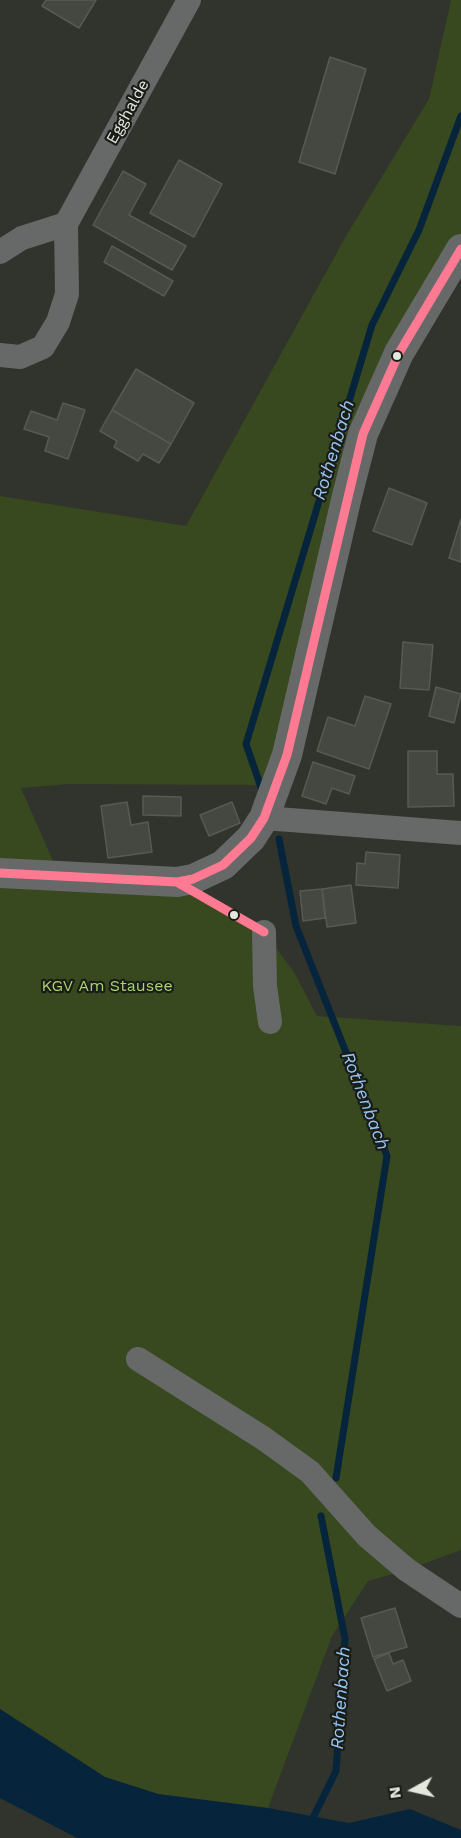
<!DOCTYPE html>
<style>
body{margin:0}
#map{position:relative;width:461px;height:1838px;overflow:hidden;background:#30342c;font-family:"Work Sans",sans-serif}
canvas{display:block}
.north{position:absolute;left:383px;top:1760px;width:60px;height:60px;-webkit-text-stroke:4px #1a1d17;paint-order:stroke;rotate:262deg;font-size:16px;font-weight:700;line-height:24px;text-align:center;color:#e3e7de}
.north::after{content:'';display:block;margin:auto;width:21px;height:27px;background:#e3e7de;clip-path:polygon(50% 0,100% 100%,50% 72%,0 100%)}
</style>
<div id="map">
<canvas width="461" height="1838"></canvas>
<div class="north">N</div>
</div>
<script>
const ctx = document.querySelector('canvas').getContext('2d');
ctx.lineJoin = 'round';
function fillPath(path, color) { ctx.fillStyle = color; ctx.fill(path, 'evenodd'); }
function stroke(path, color, width, dash) { ctx.strokeStyle = color; ctx.lineWidth = width; ctx.lineCap = dash ? 'butt' : 'round'; ctx.setLineDash(dash || []); ctx.stroke(path); }
function write(font, color, halo, rows, align = 'center') {
  ctx.font = font + ' "Work Sans",sans-serif'; ctx.lineWidth = 4.5; ctx.setLineDash([]); ctx.textBaseline = 'middle'; ctx.strokeStyle = halo; ctx.fillStyle = color; for (const [text, x, y, turn = 0] of rows) {
    ctx.save(); ctx.translate(x, y); ctx.rotate((+turn || 0) * Math.PI / 180); ctx.textAlign = isNaN(turn) ? turn : align; if (halo) ctx.strokeText(text, 0, 0); ctx.fillText(text, 0, 0); ctx.restore();
  }
}
fillPath(new Path2D(`
 M451,0h10v249l-62,104 -115,407 -27,25 -189,-1 -47,4 38,87 118,7 87,50 30,40 23,44 144,10v524l-54,20 -39,11 -36,55 -64,172 -110,-14 -53,-17 -105,-68v-1213l186,30 160,-290 83,-137z`), '#38481f');
fillPath(new Path2D(`
 M0,1709l105,68 53,17 110,14 81,15 61,-14 51,21v8h-384l-77,-40z`), '#06253c');
stroke(new Path2D(`
 M263,793l-17,-49 126,-419 47,-95 42,-114
 M279,839l17,87 91,230 -51,322
 M303,1838l33,-67 9,-132 -24,-123`), '#06253c', 7);
const building = new Path2D(`
 M46,0h50l-17,28 -37,-22z
 M330,57l36,12 -31,105 -36,-12z
 M179,160l43,24 -28,53 -44,-24z
 M123,171l23,13 -17,31 57,31 -14,24 -79,-45z
 M112,246l61,35 -9,15 -60,-34z
 M136,369l58,34 -23,41 -59,-34z
 M63,403l22,7 -17,49 -23,-8 4,-14 -25,-8 7,-18 26,9z
 M112,410l59,34 -12,19 -16,-9 -5,7 -24,-14 3,-6 -17,-10z
 M389,488l38,15 -15,42 -39,-14z
 M461,519v43l-12,-4z
 M403,642l30,3 -4,45 -29,-2z
 M436,687l25,7 -7,29 -25,-7z
 M365,696l26,8 -22,65 -52,-18 11,-34 27,9z
 M408,751h29v23h16l1,32 -46,1z
 M313,762l42,14 -6,18 -17,-6 -6,16 -24,-8z
 M143,796l38,1v19l-38,-1z
 M127,802l4,23 17,-3 4,30 -44,6 -7,-52z
 M232,802l8,21 -31,13 -9,-21z
 M366,852l34,3 -2,33 -42,-3 1,-22 8,1z
 M351,885l5,38 -29,4 -5,-38z
 M322,889l3,29 -22,3 -3,-30z
 M395,1608l12,39 -34,10 -12,-39z
 M389,1653l4,11 10,-4 8,21 -24,10 -13,-32z`);
fillPath(building, '#454841');
stroke(building, '#575a54', 1.5);
stroke(new Path2D(`
 M0,252l22,-14 44,-14
 M0,355l20,2 23,-10 15,-25 9,-28 -1,-70 123,-224
 M264,818l197,15
 M264,932l1,54 5,36
 M138,1359l125,79 47,34 57,64 40,34 54,36`), '#666968', 24);
stroke(new Path2D(`
 M0,873l177,9 16,-3 30,-14 28,-27 13,-20 23,-63 60,-259 16,-62 36,-81 62,-104`), '#666968', 30);
stroke(new Path2D(`
 M0,873l177,9 16,-3 30,-14 28,-27 13,-20 23,-63 76,-321 36,-81 62,-104
 M141,880l36,2 87,50`), '#fe7a93', 9);
for (const [x, y, r, color] of [
 [397,356,5,"#e3e7de"],
 [234,915,5,"#e3e7de"]
]) { const dot = new Path2D(); dot.arc(x, y, r, 0, 2 * Math.PI); ctx.fillStyle = color; ctx.fill(dot); stroke(dot, '#1a1d17', 2); }
write('16px', '#e3e7de', '#1a1d17', [
 ["Egghalde",128,112,-61]
]);
write('16px', '#a9d36e', '#1a1d17', [
 ["KGV Am Stausee",107,986]
]);
write('italic 18px', '#96c5f3', '#1a1d17', [
 ["Rothenbach",334,450,-73],
 ["Rothenbach",365,1101,69],
 ["Rothenbach",341,1698,-86]
]);
</script>
